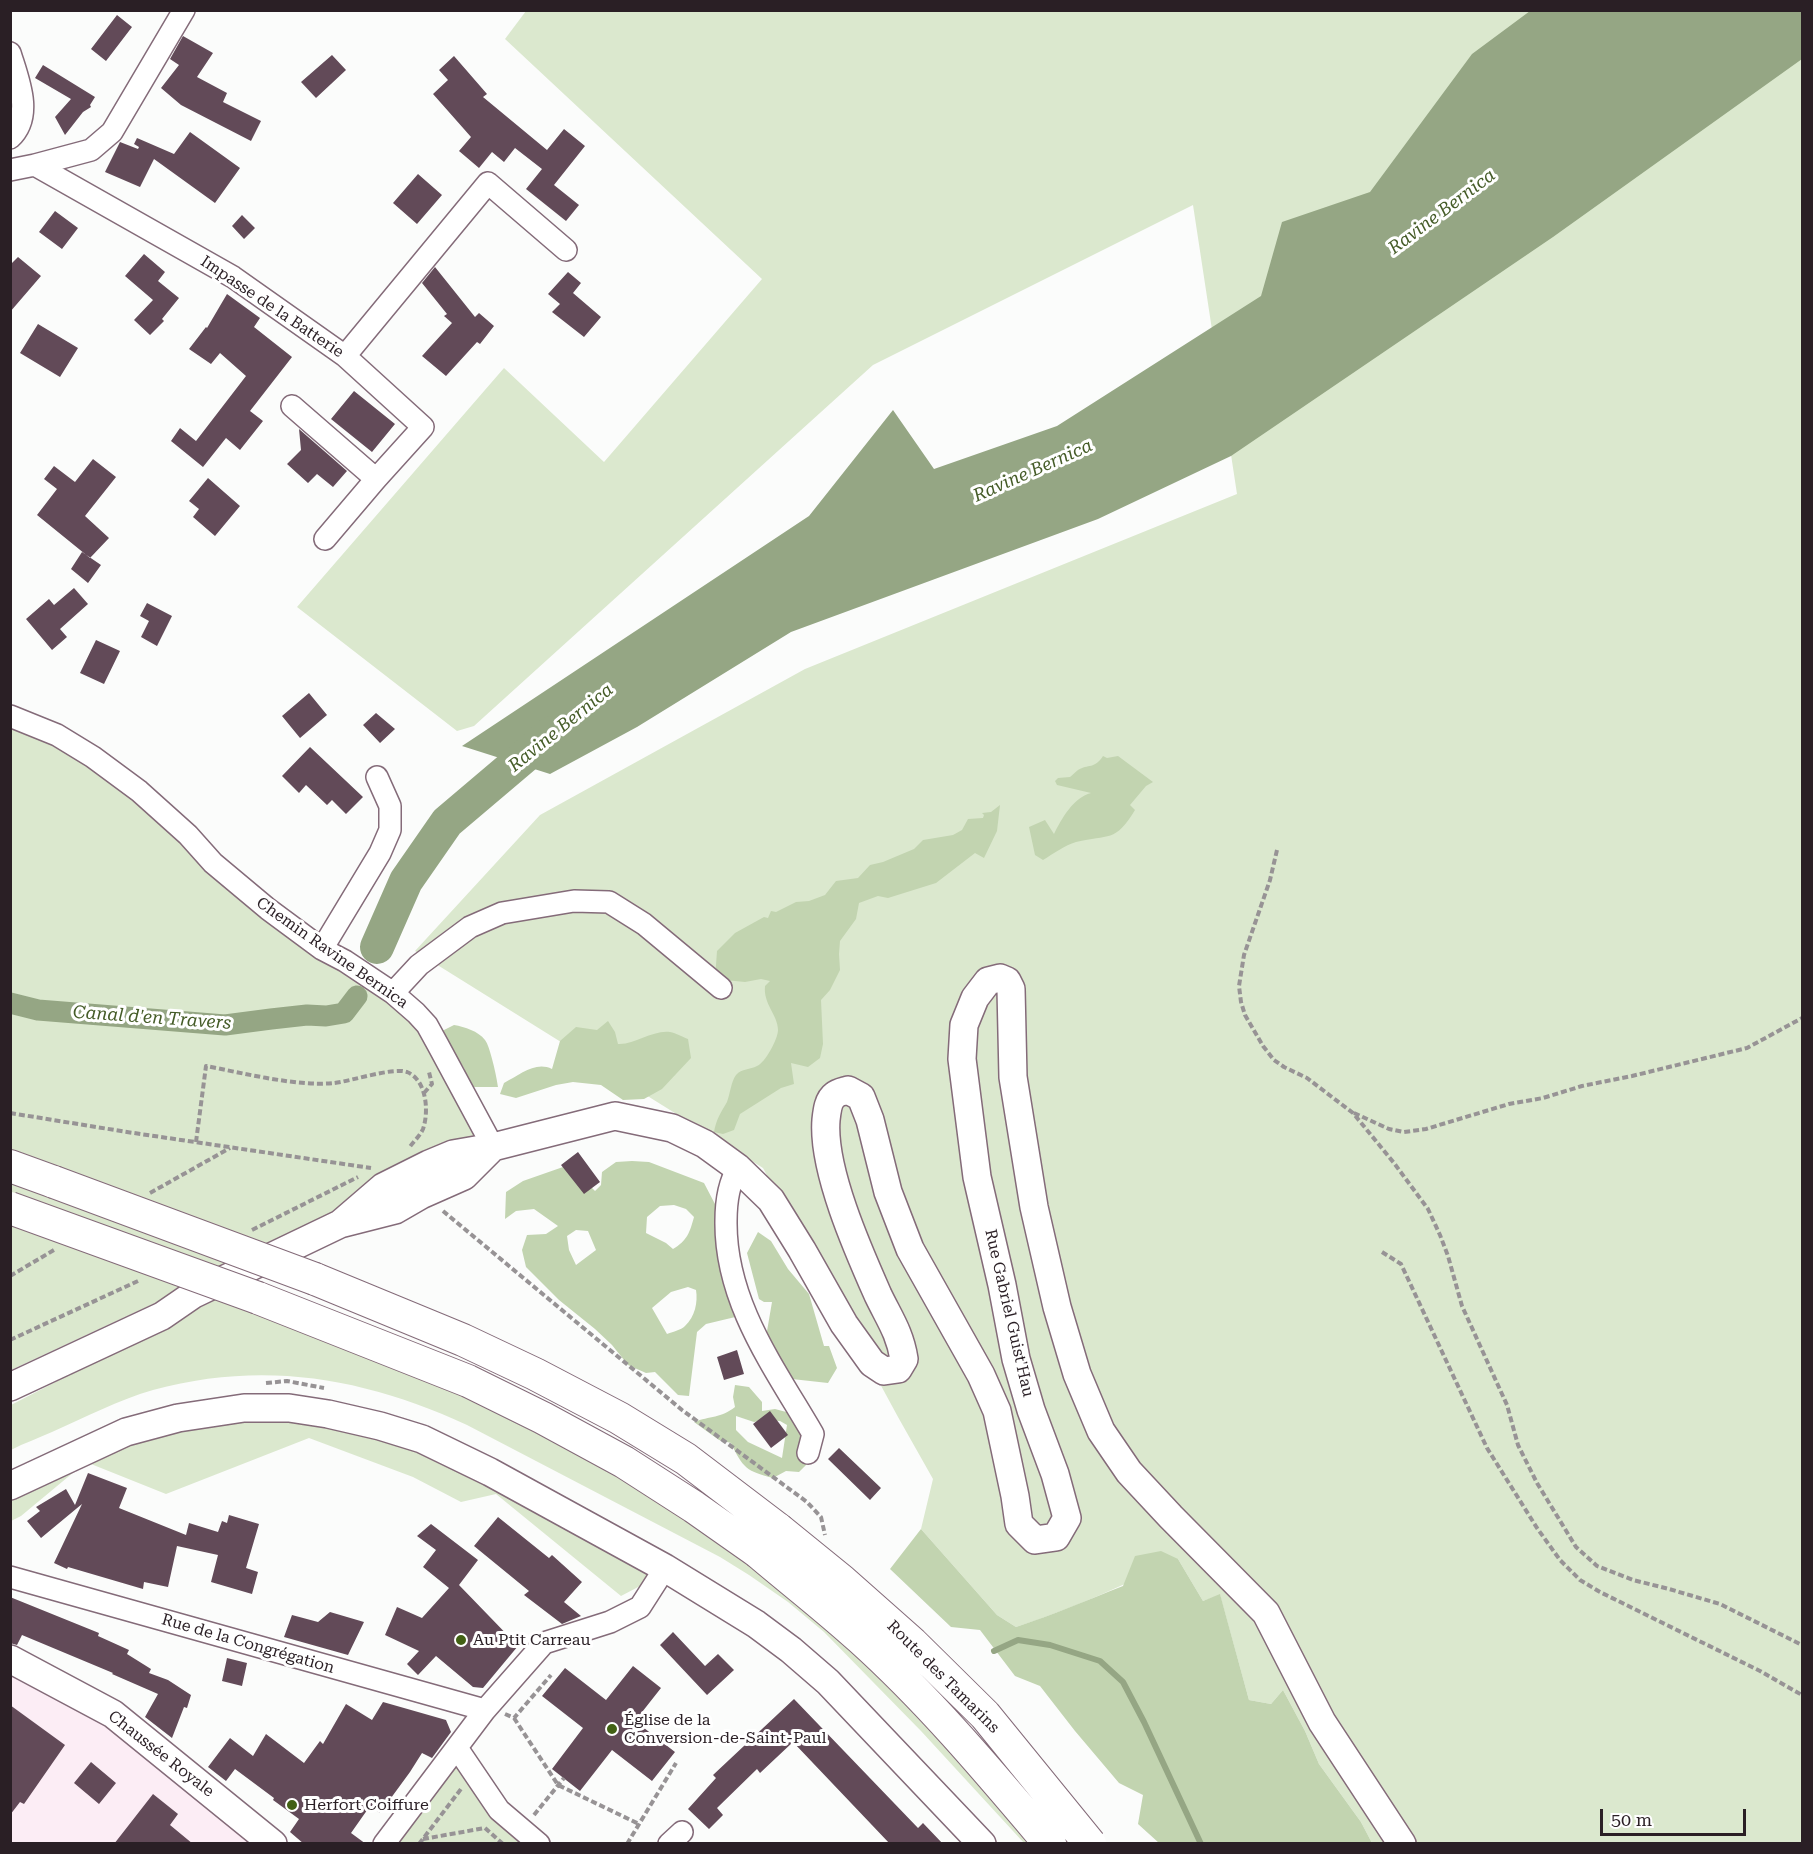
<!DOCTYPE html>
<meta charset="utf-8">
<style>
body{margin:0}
#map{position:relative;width:1813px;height:1854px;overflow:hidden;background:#fbfcfb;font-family:"Roboto Serif",serif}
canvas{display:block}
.frame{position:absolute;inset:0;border:12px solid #2a1f25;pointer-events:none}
.scale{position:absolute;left:1600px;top:1809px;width:146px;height:27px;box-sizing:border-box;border:3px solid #2a1f25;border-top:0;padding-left:8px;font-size:18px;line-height:21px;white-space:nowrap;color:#2a1f25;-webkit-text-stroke:4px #fff;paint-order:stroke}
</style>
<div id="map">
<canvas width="1813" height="1854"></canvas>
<div class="frame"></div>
<div class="scale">50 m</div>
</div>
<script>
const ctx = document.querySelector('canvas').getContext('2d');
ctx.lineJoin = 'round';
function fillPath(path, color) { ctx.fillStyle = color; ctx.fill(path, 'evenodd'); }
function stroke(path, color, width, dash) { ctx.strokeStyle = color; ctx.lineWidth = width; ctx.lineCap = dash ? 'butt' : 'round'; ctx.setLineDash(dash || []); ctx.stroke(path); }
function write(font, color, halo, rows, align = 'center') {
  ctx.font = font + ' "Roboto Serif",serif'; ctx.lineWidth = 6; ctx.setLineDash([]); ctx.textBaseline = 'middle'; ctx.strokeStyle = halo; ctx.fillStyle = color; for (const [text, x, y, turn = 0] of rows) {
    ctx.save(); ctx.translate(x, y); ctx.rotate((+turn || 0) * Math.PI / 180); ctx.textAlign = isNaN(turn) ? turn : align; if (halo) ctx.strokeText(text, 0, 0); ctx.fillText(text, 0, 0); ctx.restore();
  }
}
fillPath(new Path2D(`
 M10,1659l103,55 160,129h-262z`), '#fcedf5');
fillPath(new Path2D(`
 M526,11h1276v1832h-430l-11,-21 -42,-58 -14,-33 -22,-41 -12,14 -22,-4 -29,-105 -17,6 -25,-42c-52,25 -106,50 -162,68l-19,-12 -76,-86 12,-50 -35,-62 -135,-249 -348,-217 125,-136 265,-146 432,-175 -44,-289 -320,160 -399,361 -17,5 -160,-124 207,-239 100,94 158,-183 -257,-240z
 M10,716l47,19 359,278 73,135 -478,222z
 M236,1289l232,92 290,171 292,291h-26l-103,-112 -97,-99 -36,-30 -39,-27 -29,-18 -253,-132c-102,-47 -203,-65 -314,-35 -35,10 -67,27 -101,42 -13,6 -28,11 -41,18v-45z
 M244,1408l136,18 281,149 -40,21 -125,-102 -35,8 -48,-25 -104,-39 -143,56 -80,-32 -65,54 -10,5 -1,-35 116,-54z
 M457,1748l82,96h-155z`), '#dbe8ce');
fillPath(new Path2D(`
 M1103,756l4,2 11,-2 35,26 -7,4 -16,19 5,5c-20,33 -26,24 -59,32 -11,3 -23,12 -33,18l-8,-5 -6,-28 16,-7 9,14c8,-16 19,-36 37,-41l-34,-8 -2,-4 3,-3 12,-1c3,-2 5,-5 8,-7 10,-6 17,-1 25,-14z
 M1000,805l-3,26 -13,27 -9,-5 -39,30 -48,15 -10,-2 -19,7 -3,16 -16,22 -1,13 1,16 -10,20 -9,10 2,44 -3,14 -12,9 -17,-4 3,21 -13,4 -41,26 -6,16 -11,4 -9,-2c2,-12 7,-20 13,-30 3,-8 4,-20 9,-27 6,-7 14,-5 21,-9 8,-3 21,-27 21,-36 0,-15 -15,-26 -13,-44l5,-5 -9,-2 -16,3 -30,-3 2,-28 18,-18 29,-16 4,1 3,-7 5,1 20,-10 13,-1 16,-6 11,-14 22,-3 12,-13 13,-3 31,-13 9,-9 30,-5 9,-5 6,-11 15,-1 1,-3 -2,-2 9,-1z
 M608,1021l7,11 3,12c17,1 34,-14 52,-12 6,1 13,5 18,7l3,19 -29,31 -18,10 -21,1 -22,-15 -28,-3 -17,3 -40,13 -16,-4 4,-11c16,-8 31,-22 48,-14l8,-28 16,-14 21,3z
 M454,1025c11,2 24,6 31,15 5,6 12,38 13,47h-27l-7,-19 -18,-27 -4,-10z
 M632,1161l17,1 55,21 23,44 25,86 -46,11 -9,8 -8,64 -11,-1 -23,-23 -9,1 -18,-8 -16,-20 -17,-16 -36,-29 -33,-33 -4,-17 5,-15 19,-1 12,-8 -24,-17 -18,2 -11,8 1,-27 17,-11 40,-14 14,6 18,18 6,-6 1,-13 14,-10zM674,1205l12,4 8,8c-4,15 -7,24 -21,32l-7,-6 -20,-10 1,-16 13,-11zM576,1230l12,1 8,19 -20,15 -7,-15 -2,-14zM688,1287l8,3c2,12 -1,27 -11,36 -4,4 -13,6 -18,8l-15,-26 19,-16z
 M758,1232l13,9 17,28 21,25 15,52h5l8,22 -9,15 -36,-4 -26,-42 6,-35h-8l-5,-3 -12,-46z
 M735,1385l14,2 13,15v9l13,-2 15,4 22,46 -13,13 -13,-1 -13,7c-27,-7 -30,-10 -42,-35l-12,-3 -25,-18c16,-6 27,-4 41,-15l-2,-10zM736,1416l18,6 9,-2 17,1 7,4 -5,33 -34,-16 -12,-12z
 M921,1529l76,86 19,12c37,-12 71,-27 107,-41l12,-30 26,-5 17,8 25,42 17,-7 29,106 22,4 12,-14 22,41 14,33 42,58 11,21h-213l-21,-19 5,-29 -24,-12 -44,-52 -35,-45 -25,-10 -35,-46 -29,-3 -61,-58z`), '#c2d4b0');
fillPath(new Path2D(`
 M1530,11h272v48l-249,178 -322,219 -133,63 -307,113 -154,95 -87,47 -88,-28 347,-230 84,-106 41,59 123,-43 204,-130 21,-74 88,-30 102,-138z`), '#95a684');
stroke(new Path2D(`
 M994,1651l24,-11 32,5 50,16 23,21 21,40 57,122`), '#95a684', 6);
stroke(new Path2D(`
 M10,1003l28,7 187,15 46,-6 36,-4 19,1 18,-3 13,-17`), '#95a684', 21);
stroke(new Path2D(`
 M377,947l29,-66 41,-59 105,-89`), '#95a684', 34);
fillPath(new Path2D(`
 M117,15l15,12 -26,34 -15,-12z
 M183,36l30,17 -16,24 30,16 -4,9 38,19 -10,20 -70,-36 -20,-17 18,-23 -9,-6z
 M332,55l14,15 -30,28 -15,-16z
 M454,56l33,38 -4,3 64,53 17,-21 21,17 -31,39 25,20 -13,16 -40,-32 16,-20 -27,-21 -11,14 -12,-10 -13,16 -20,-17 12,-14 -38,-43 15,-14 -9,-10z
 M43,65l52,32 -5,8 1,2 -8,5 -18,23 -10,-18 16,-18 -36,-21z
 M190,132l50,36 -25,35 -61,-44 -14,28 -35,-15 15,-30 18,7 1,-2 -5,-3 3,-6 37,16z
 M418,174l24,21 -25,29 -24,-21z
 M55,211l23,17 -16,21 -23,-17z
 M242,215l13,13 -11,11 -12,-13z
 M144,254l21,18 -7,9 21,17 -17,21 2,2 -14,14 -16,-15 19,-20 -28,-24z
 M18,257l23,19 -31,36v-47z
 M435,267l40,50 4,-4 15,13 -14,18 -3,-2 -31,34 -24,-20 30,-33 -8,-7 3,-2 -25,-31z
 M568,272l13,11 -8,10 28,24 -17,20 -32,-25 8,-8 -12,-10z
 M227,294l33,24 -6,9 38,30 -42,54 13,10 -23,29 -14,-12 -23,29 -32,-26 9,-13 16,13 50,-65 -26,-23 -9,11 -22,-15 17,-22 1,1z
 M38,324l40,24 -18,29 -40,-24z
 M354,391l41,33 -23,28 -41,-33z
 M299,429l48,42 -14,16 -16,-13 -9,9 -21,-19 14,-14z
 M93,459l23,18 -31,39 24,22 -19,20 -53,-43 20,-26 -13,-10 10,-13 21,16z
 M208,478l32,28 -25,30 -22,-19 6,-8 -10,-8z
 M82,552l19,13 -13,18 -17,-14z
 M74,588l14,16 -28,25 7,8 -15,13 -26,-31 23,-20 5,6z
 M147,603l25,13 -15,30 -16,-9 8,-16 -9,-5z
 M96,640l24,11 -16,33 -24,-11z
 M309,693l18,22 -27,23 -18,-22z
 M376,713l19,16 -15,14 -17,-18z
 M310,747l53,50 -17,17 -14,-14 -5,5 -21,-20 -7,8 -17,-17z
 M578,1152l22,30 -16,12 -23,-29z
 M737,1350l7,24 -20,6 -7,-23z
 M770,1411l18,24 -17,13 -18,-24z
 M839,1448l42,40 -11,12 -42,-41z
 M88,1473l39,15 -8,20 67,27 3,-12 29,9 4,-11 5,2 2,-8 30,9 -13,44 12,4 -6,22 -41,-12 7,-27 -41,-9 -9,41 -24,-5 -1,7 -75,-22 -1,2 -13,-6 28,-59 -41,34 -14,-17 13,-10 -4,-4 30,-18 9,16z
 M498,1517l51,41 3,-3 30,27 -18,20 17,14 -19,8 -38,-29 5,-4 -55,-45z
 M431,1524l47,36 -19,25 59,61 -35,42 -10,-1 -37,-31 -18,19 -11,-11 12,-13 -34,-16 12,-28 25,11 27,-30 -26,-21 13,-17 -19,-14z
 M10,1597l89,36 -1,3 31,14 -2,4 24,15 -2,4 19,7 23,15 -4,13 -3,-1 -12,31 -27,-21 13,-23 -46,-20 1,-1 -91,-38 -5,10 -7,-2z
 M330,1612l34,10 -16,33 -64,-18 8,-22 26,7z
 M673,1632l32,34 13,-12 16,16 -27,25 -47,-50z
 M227,1658l20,5 -5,23 -20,-5z
 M633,1666l28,22 -26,33 40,31 -23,29 -40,-31 -32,41 -28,-22 31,-41 -41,-32 23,-28 41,32z
 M794,1699l124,129 5,-5 20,21h-53l-97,-102 -33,31 -3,-4 -40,39 6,7 -14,14 -21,-20 28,-31 -3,-3z
 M383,1702l63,18 5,12 -19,26 -10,-5 -12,19 -30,41 -10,-7 -19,27 15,11h-62l-14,-12 9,-13 -26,-19 1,-2 -39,-29 -9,12 -18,-14 22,-29 23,18 13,-22 38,29 16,-22 3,3 23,-40 26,16z
 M10,1705l55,40 -41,59 -4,-2 -10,13z
 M91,1762l25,21 -17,21 -25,-21z
 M153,1794l25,20 -8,11 23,19h-79z`), '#624a58');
const minor = new Path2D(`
 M10,53c8,26 24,63 0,85
 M35,165l56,-15 21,-18 72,-122
 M10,170l25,-5 198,112 112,79 78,71 -47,52 -51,60
 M345,356l143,-173 78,67
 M292,406l84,73
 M10,716l47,19 36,22 46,34 49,44 25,28 55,46 54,40 23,12 48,32 23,20 11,12 11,20 55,102
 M322,949l58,-96 10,-23v-24l-13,-29
 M393,993l26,-28 51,-38 32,-14 72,-12 35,1 35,22 77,64
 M738,1168c-10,16 -12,34 -12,53 -1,81 48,146 87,213l-5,19
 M10,1577l475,133
 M457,1748l42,62 40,34
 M384,1844l101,-134 59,-67 66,-21 30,-15 25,-39
 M669,1844l13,-12`);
const major = new Path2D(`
 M340,1224l43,-37 46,-23 24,-10 40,-7 122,-31 57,12 33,16 33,24 33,32 31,50 42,74 28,39 12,8 14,-2 6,-10c-4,-26 -15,-41 -26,-64 -20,-45 -56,-126 -52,-175 1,-9 2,-20 9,-25 3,-3 10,-4 13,-5l13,7 9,23 18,72 22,57 71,126 16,36 18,85 4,28 16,16 21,-3 11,-19 -12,-44 -24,-64 -15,-51 -14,-74 -25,-108 -15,-118 2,-34 11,-27 13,-17 12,-3 7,3 4,8 2,88 21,130 23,100 20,67 24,57 28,41 42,45 95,96 56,109 80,122
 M10,1387l152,-71 32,-22 146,-70 55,-14 26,-15 43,-19 29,-29
 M10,1486l116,-54 52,-14 66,-10h45l39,6 52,12 42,13 68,33 175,96 91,56 35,26 37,32 154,162
 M10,1659l103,55 160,130`);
const highway = new Path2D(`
 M10,1166l44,16
 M315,1279l148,61 72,34 84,44 67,41 92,70
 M258,1298l210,83 75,37 81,44 70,45 64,45`);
stroke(minor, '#846b79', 24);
stroke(major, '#846b79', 30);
stroke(highway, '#846b79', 34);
stroke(new Path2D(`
 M1277,850l-7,30 -26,75 -5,31 2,16 4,13 18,31 11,14 10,7 23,11 46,35 41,50 34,46 12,26 8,21 14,50 45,99 11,40 19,38 39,64 21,19 36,14 36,9 51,15 82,41
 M424,1093l8,-9 -3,-12
 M10,1113l117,19 244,36
 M1354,1113l35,16 15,3 22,-3 83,-25 34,-6 39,-12 50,-10 115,-28 55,-30
 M196,1142l10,-76c37,7 92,21 128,17 18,-2 59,-16 73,-11 20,8 22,40 16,57 -3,7 -10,13 -14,19
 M150,1193l80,-45
 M443,1211l239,199 125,92 14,15 4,18
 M252,1230l106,-53
 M1382,1252l19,12 86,184 50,80 23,32 20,20 20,12 160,79 42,24
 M10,1276l44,-26
 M10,1340l128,-59
 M266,1383l21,-2 37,7
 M505,1714l9,4 37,-43
 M514,1718l44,67 81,39
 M534,1815l30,-37
 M423,1839l62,-11 18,16
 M419,1844l42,-55 1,2
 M627,1844l49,-81`), '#979395', 4, [6, 3]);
stroke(minor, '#fff', 21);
stroke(major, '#fff', 27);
stroke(highway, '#fff', 32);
const highwayBridge = new Path2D(`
 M54,1182l261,97
 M10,1208l248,90
 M778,1529l64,52 70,62 73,72 105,129
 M758,1552c34,29 69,56 102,86 69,62 130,135 190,206`);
stroke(highwayBridge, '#846b79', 34, []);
stroke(highwayBridge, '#fff', 32);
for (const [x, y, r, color] of [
 [461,1640,6,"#426114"],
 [612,1729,6,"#426114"],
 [292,1805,6,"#426114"]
]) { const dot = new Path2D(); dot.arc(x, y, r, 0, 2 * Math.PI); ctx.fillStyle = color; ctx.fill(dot); stroke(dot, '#fff', 2); }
write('16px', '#2a1f25', '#fff', [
 ["Impasse de la Batterie",272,307,34],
 ["Chemin Ravine Bernica",332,953,35],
 ["Rue Gabriel Guist'Hau",1009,1313,77],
 ["Rue de la Congrégation",248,1644,16],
 ["Route des Tamarins",943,1677,45],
 ["Chaussée Royale",161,1754,38]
]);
write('16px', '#2a1f25', '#fff', [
 ["Au Ptit Carreau",473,1640],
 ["Église de la",624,1720],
 ["Conversion-de-Saint-Paul",624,1738],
 ["Herfort Coiffure",304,1805]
], 'left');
write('italic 18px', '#455c28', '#fff', [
 ["Ravine Bernica",1442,212,-37],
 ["Ravine Bernica",1033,471,-24],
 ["Ravine Bernica",561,728,-39],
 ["Canal d'en Travers",152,1018,4]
]);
</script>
